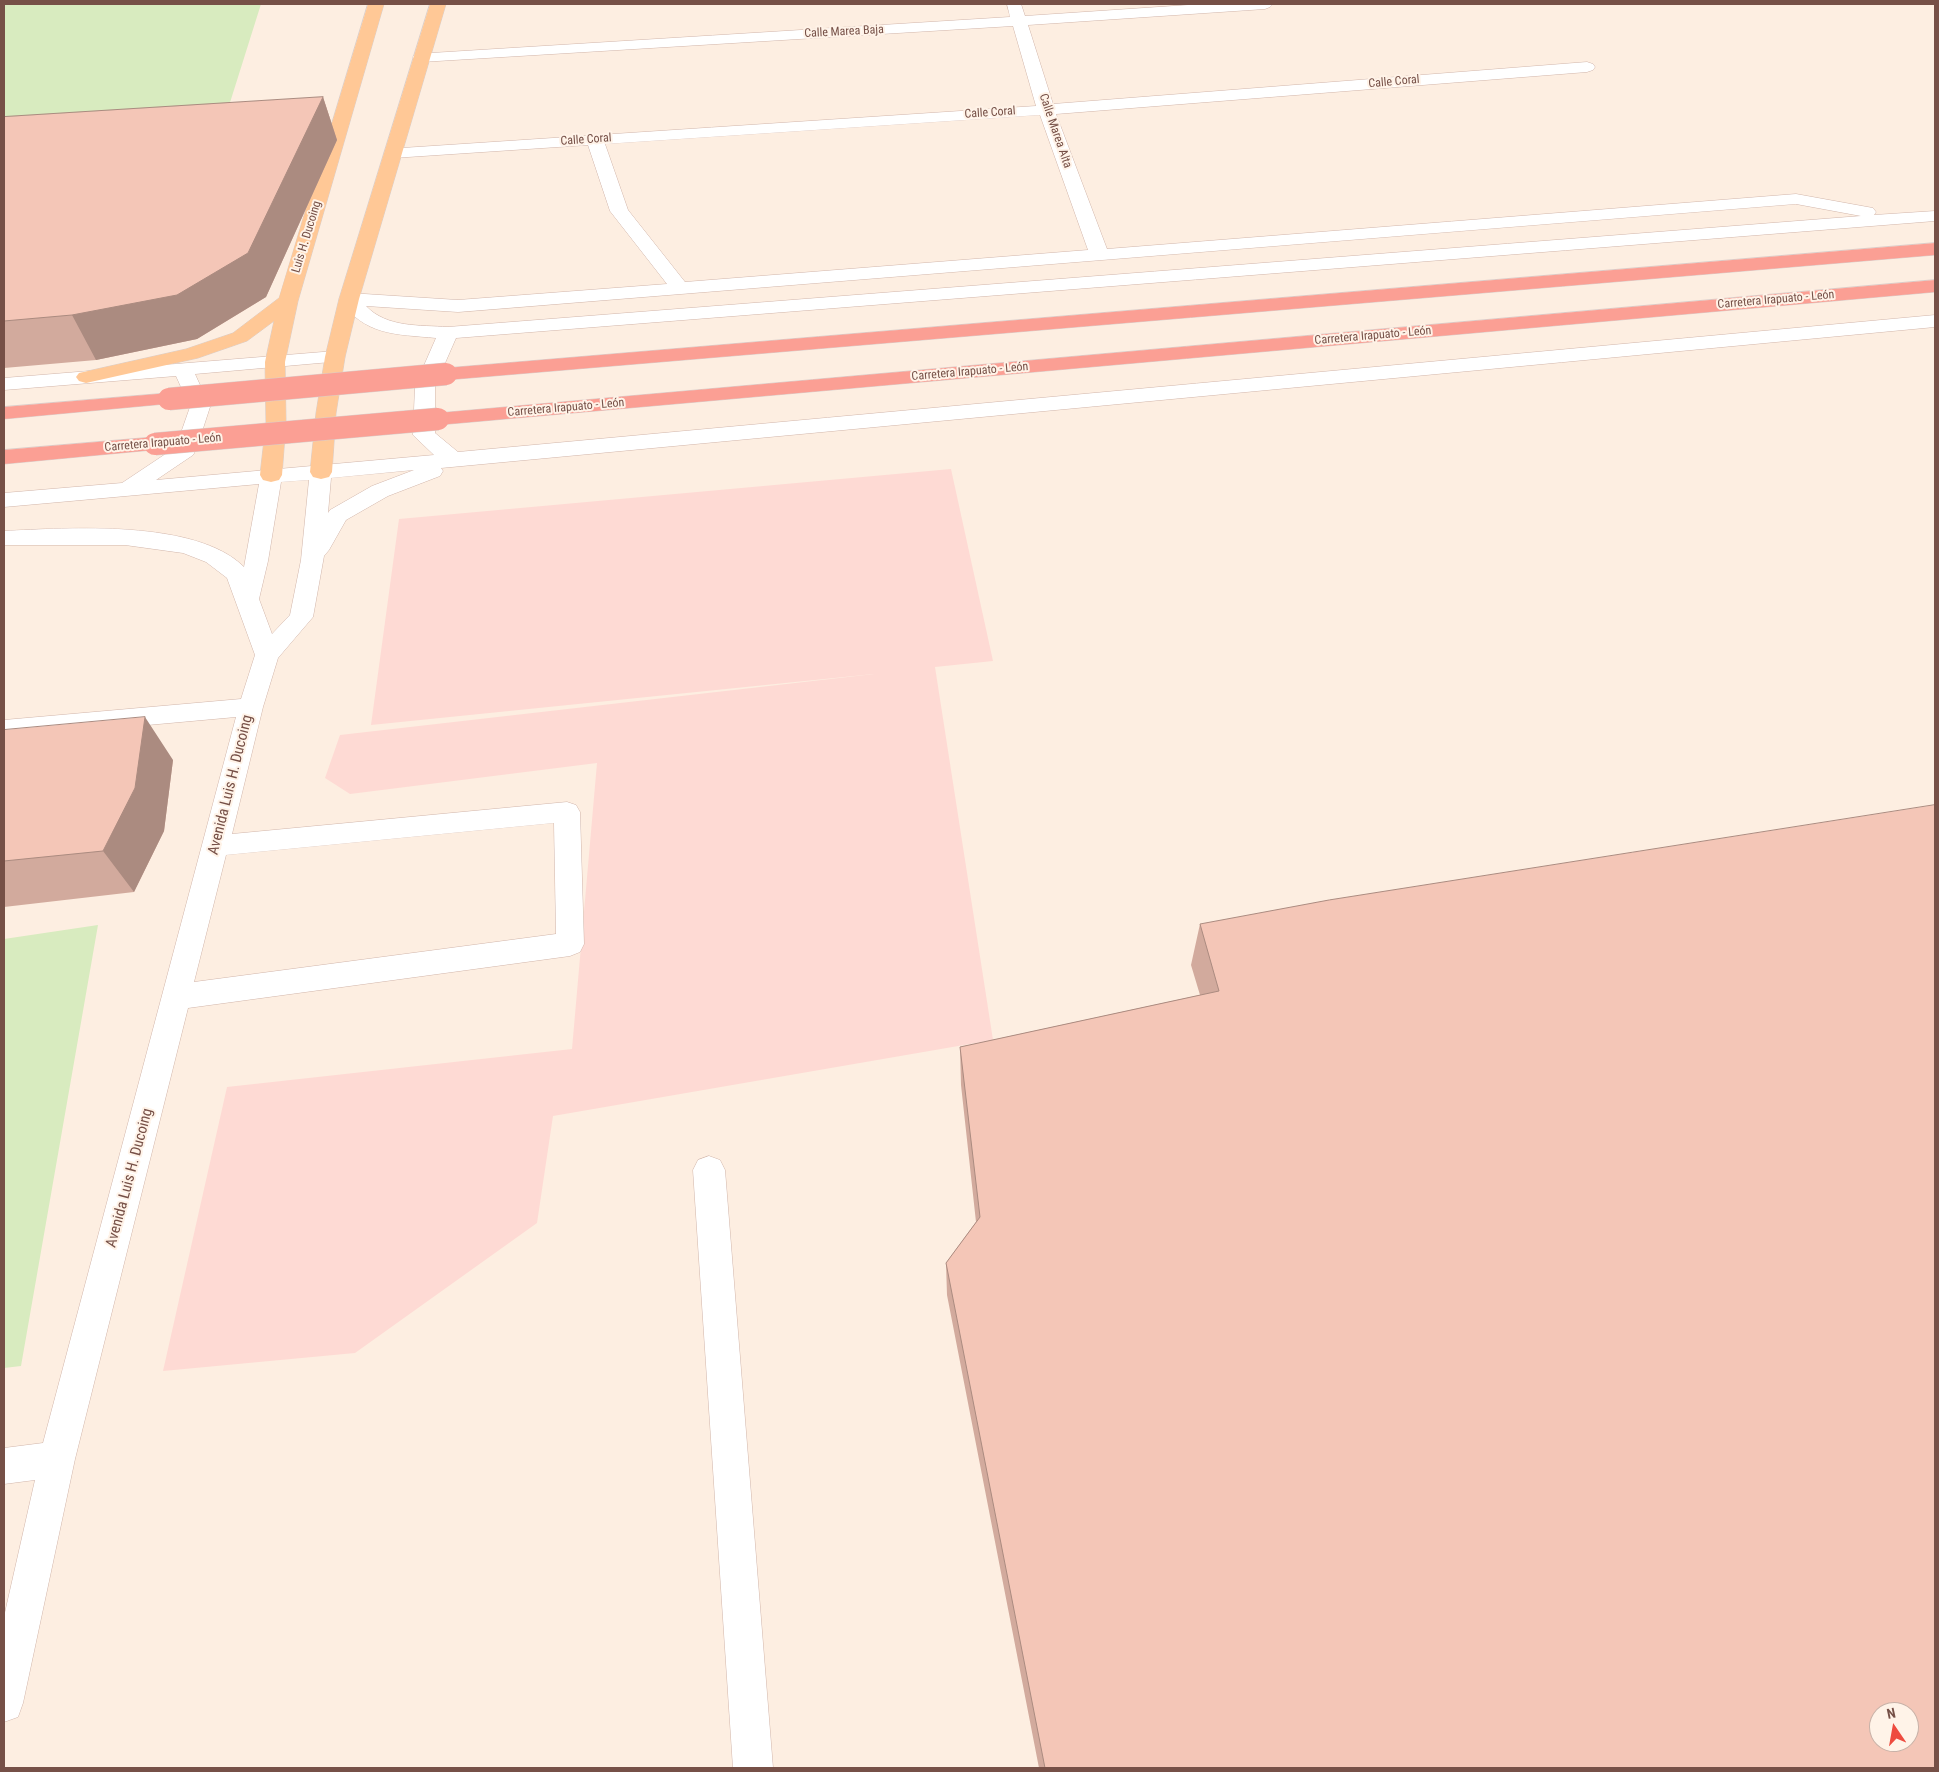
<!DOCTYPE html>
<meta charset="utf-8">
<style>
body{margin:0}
#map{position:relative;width:1939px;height:1772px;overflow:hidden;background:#fdeee1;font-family:"Roboto Condensed",sans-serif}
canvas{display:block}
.frame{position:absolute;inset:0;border:5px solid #765047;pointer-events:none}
.north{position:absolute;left:1869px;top:1702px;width:50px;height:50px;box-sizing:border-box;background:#fff3e8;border:1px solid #c8b2a8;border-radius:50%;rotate:348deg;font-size:14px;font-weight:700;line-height:20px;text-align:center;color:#765047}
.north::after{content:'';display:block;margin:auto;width:18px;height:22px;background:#ee4b3f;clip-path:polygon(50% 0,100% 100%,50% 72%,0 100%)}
</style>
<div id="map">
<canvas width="1939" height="1772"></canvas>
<div class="frame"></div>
<div class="north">N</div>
</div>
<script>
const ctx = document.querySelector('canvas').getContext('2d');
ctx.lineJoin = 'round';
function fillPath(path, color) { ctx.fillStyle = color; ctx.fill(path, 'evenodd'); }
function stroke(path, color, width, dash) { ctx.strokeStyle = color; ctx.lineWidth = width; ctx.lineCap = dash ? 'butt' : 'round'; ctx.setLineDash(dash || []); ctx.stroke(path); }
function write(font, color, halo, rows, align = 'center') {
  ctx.font = font + ' "Roboto Condensed",sans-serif'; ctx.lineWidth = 4; ctx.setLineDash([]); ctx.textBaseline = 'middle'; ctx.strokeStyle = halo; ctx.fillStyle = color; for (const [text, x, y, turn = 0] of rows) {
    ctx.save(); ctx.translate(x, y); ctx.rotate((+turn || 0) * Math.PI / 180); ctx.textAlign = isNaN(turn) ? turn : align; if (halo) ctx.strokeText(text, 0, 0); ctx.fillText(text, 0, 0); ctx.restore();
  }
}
fillPath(new Path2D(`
 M951,469l42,192 -58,6 58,373 -440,76 -16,107 -182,130 -192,18 64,-284 345,-38 25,-286 -247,31 -25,-16 15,-43 534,-61 -503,51 28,-206z`), '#fedad4');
fillPath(new Path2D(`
 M4,4h257l-45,143 -212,14z
 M98,925l-77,441 -17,2v-429z`), '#d8ebbf');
const minor = new Path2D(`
 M1007,4h14l4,12 178,-12h70l-3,3 -5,2 -237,16 25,79 534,-42 6,2 2,3 -2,3 -6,2 -531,42 51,135 689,-55 77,14 3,4 -2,3 61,-4v10l-1479,117 -21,48v47l23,19 1477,-137v12l-1494,141 2,3 -3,5 -52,20 -42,24 -17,30 -5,6 -11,61 -35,41 -15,49 -31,127 335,-32 9,3 4,7 4,132 -4,8 -10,4 -382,52 -113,451 -52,244 -5,14 -14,5v-105l31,-137 -31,4v-36l39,-5 193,-726 -232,21v-18l237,-21 14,-44 -28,-77 -21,-16 -23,-9 -58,-8h-121v-14c64,-3 192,-12 240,36l15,-83 -255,23v-14l118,-10 54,-36 14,-40 -14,-31 -172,14v-12l331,-27 7,2 3,4 -3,4 -147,13 15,33 -14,43 -3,5 -37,25 278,-25 -21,-20 2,-49 21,-48c-41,-4 -71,-2 -97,-39l3,-4 7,-2 109,7 209,-16 -57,-73 -22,-66 -195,13 -6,-1 -3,-4 3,-4 649,-43 -23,-80 -592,36 -6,-2 -2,-3 2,-3 595,-37zM1040,115l48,135 -403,32 -57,-72 -23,-66zM1796,204l65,12 -1413,111c-28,-2 -61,1 -82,-21l92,6zM414,470l-42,16 -42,24 -2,3 3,-35zM309,480l-8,80 -11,55 -18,19 -13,-35 9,-38 13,-79zM554,823l2,111 -362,48 32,-127z
 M709,1156l11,4 5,10 48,598h-40l-40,-598 5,-10z`);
const major = new Path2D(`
 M368,4h16l-86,297 -13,61 1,60 -4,53 -3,5 -8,2 -8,-2 -3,-5 6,-53 -1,-60 9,-41 -27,20 -49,17 -112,25 -7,-2 -3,-4 3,-4 107,-24 47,-16 46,-35z
 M430,4h16l-87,295 -14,58 -9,56 -4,59 -3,5 -8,2 -8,-2 -3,-5 6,-59 9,-56 14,-58z`);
const highway = new Path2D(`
 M1935,243v12l-1489,125 -7,-2 -3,-4 3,-4 7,-2z
 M1935,280v12l-1497,133 -7,-1 -3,-5 3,-5 7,-1z
 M169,393l7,2 3,4 -3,4 -172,16v-12z
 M155,437l8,2 3,5 -3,5 -159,15v-14z`);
stroke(minor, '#d1b5aa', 1);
stroke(major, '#d9cecb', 1);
stroke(highway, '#d9cecb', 1);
fillPath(minor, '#fff');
fillPath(major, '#ffc896');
fillPath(highway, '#fb9f94');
const highwayBridge = new Path2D(`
 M169,399l277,-25
 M155,444l283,-25`);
stroke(highwayBridge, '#d9cecb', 23, []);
stroke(highwayBridge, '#fb9f94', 22);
fillPath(new Path2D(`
 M323,97l14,43 -71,157 -69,42 -101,21 -92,8v-251z
 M4,730l169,30 -9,71 -30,61 -130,15z
 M1200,924l735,844h-896l-92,-473 -1,-32 30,-41 -15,-137 -1,-38 240,-52 -9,-30z`), '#d2aa9d');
fillPath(new Path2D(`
 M323,97l14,43 -71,157 -69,42 -101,21 -24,-45z
 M145,717l28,43 -9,71 -30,61 -31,-41z`), '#ab8b80');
const building = new Path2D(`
 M323,97l-75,156 -71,42 -105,20 -68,6v-204z
 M145,717l-10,71 -32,63 -99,10v-131z
 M1935,805v963h-890l-99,-505 34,-46 -20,-170 259,-56 -19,-67 129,-24zM1879,1712h30v30h-30z`);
fillPath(building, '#f4c6b7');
stroke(building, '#ab8b80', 1);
write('12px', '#765047', '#fff3e8', [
 ["Calle Marea Baja",844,32,-3],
 ["Calle Coral",1394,82,-5],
 ["Calle Coral",990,113,-4],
 ["Calle Marea Alta",1055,131,71],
 ["Calle Coral",586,140,-4],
 ["Luis H. Ducoing",307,237,-73],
 ["Carretera Irapuato - León",1776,300,-5],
 ["Carretera Irapuato - León",1373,336,-5],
 ["Carretera Irapuato - León",970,372,-5],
 ["Carretera Irapuato - León",566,408,-5],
 ["Carretera Irapuato - León",163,443,-5]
]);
write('15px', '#765047', '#fff3e8', [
 ["Avenida Luis H. Ducoing",231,785,-76],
 ["Avenida Luis H. Ducoing",130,1178,-75]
]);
</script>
